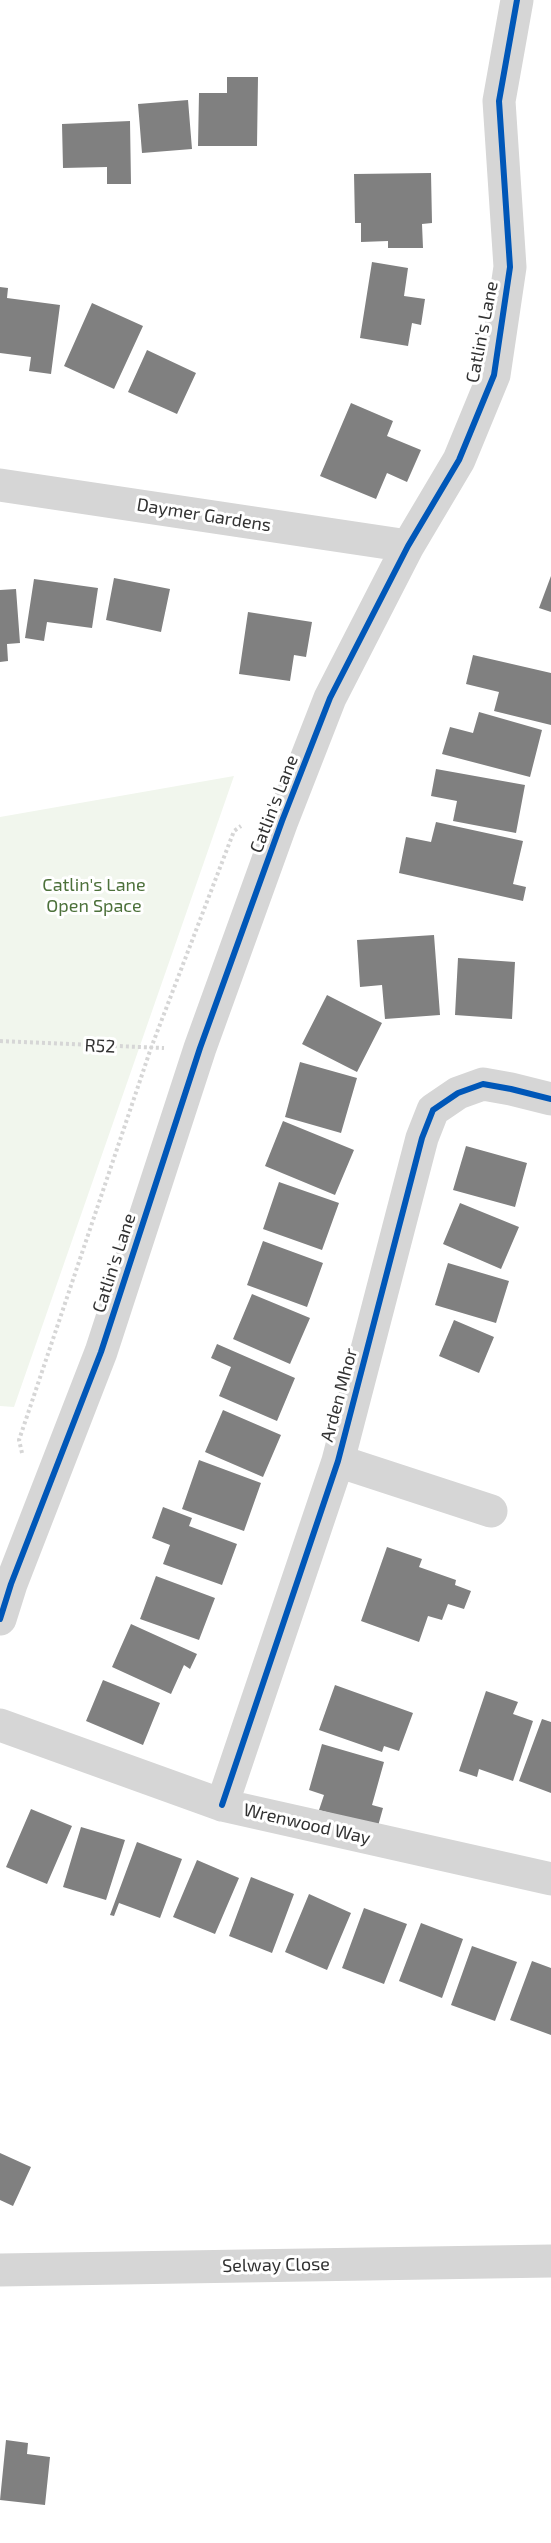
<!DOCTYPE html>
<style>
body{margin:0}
canvas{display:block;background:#fff}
</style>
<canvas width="551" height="2543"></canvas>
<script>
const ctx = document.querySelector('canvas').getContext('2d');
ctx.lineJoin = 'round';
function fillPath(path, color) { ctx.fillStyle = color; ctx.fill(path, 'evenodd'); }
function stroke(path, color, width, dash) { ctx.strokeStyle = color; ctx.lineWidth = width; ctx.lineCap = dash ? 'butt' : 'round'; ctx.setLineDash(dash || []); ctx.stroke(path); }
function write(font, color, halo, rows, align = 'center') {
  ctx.font = font + ' "Exo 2",sans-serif'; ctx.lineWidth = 6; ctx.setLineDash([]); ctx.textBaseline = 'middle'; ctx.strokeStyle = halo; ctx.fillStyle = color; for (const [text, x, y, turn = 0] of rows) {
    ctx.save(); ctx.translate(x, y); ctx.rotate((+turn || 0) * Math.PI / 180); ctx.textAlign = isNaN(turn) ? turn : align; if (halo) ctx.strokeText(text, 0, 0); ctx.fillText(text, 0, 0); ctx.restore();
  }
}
fillPath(new Path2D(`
 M234,776l-220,631 -14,-1v-589z`), '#f1f6ed');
fillPath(new Path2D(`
 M227,77h31l-1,69h-59l1,-53h28z
 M188,100l4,49 -50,4 -4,-49z
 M130,121l1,63h-24v-17l-44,1 -1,-44z
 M431,173l1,50 -10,1 1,24h-35v-7l-27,1v-19h-6l-1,-49z
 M372,262l36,6 -4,28 21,3 -4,26 -9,-2 -4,23 -48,-8z
 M0,287l8,1 -1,10 53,7 -9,69 -22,-3 2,-14 -31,-4z
 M92,303l51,23 -29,63 -50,-23z
 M147,350l49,23 -19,41 -49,-22z
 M351,403l42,18 -6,15 34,14 -14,32 -20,-9 -11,26 -56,-23z
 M551,576v36l-12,-4z
 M114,578l56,11 -9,43 -55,-12z
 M34,579l64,9 -6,40 -45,-6 -3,19 -19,-3z
 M16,589l4,54 -13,1 1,17 -8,1v-72z
 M248,612l64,10 -6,35 -12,-2 -4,26 -51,-7z
 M473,655l78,18v52l-57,-14 5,-19 -33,-8z
 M479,712l63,18 -12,47 -88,-23 8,-27 23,6z
 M436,769l89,16 -9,48 -63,-12 4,-20 -26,-5z
 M436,822l87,19 -10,43 13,3 -3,14 -124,-28 7,-36 25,5z
 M434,935l6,80 -55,4 -3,-34 -22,2 -3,-47z
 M458,958l57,4 -3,57 -57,-4z
 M327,995l55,28 -25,49 -55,-28z
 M300,1062l57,16 -16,55 -56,-16z
 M283,1121l71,29 -19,45 -70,-29z
 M466,1146l61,17 -12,44 -62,-17z
 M279,1182l60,21 -17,47 -59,-21z
 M460,1203l59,24 -18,42 -58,-25z
 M263,1241l60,22 -16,44 -60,-22z
 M448,1263l61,18 -13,42 -61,-18z
 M252,1294l58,24 -20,46 -57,-25z
 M454,1320l40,17 -15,36 -40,-17z
 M217,1344l78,34 -18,43 -58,-25 12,-29 -20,-9z
 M223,1410l58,25 -18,42 -58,-25z
 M199,1460l62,23 -17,48 -62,-22z
 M163,1507l29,11 -3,8 48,18 -15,41 -59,-21 7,-19 -18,-7z
 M387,1547l35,12 -3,8 37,13 -1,5 16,6 -7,18 -16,-5 -6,16 -14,-4 -9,26 -58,-21z
 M156,1576l59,22 -16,42 -59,-21z
 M131,1624l66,30 -7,15 -6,-4 -13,29 -59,-27z
 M103,1680l57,23 -17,42 -57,-24z
 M335,1685l78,28 -14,38 -15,-5 -2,6 -63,-22z
 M486,1691l32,11 -5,12 20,7 -20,60 -34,-12 -2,8 -18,-6z
 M542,1719l9,3v71l-32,-12z
 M322,1744l62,18 -12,43 11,3 -5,18 -59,-16 5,-15 -15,-5z
 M31,1809l41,17 -25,58 -41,-17z
 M81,1827l44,13 -19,60 -43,-13z
 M137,1842l45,17 -22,59 -41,-15 -5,13 -4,-1z
 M197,1860l42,18 -24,56 -42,-17z
 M251,1877l43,17 -22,59 -43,-17z
 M309,1894l42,19 -24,57 -42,-18z
 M364,1908l43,16 -23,60 -42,-16z
 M421,1923l42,16 -21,59 -43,-17z
 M472,1946l45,16 -22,59 -44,-16z
 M532,1961l19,7v67l-41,-15z
 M0,2153l31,14 -18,39 -13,-6z
 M6,2440l22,3 -1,11 23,3 -5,48 -45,-5z`), '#808080');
stroke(new Path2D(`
 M0,1041l164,7
 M22,1453l-3,-13 132,-392 83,-217 7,-5`), '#d6d6d6', 4, [3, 3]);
stroke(new Path2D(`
 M0,485l408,61
 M338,1461l153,50
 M0,1619l11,-35 90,-232 99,-304 82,-227 48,-123 78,-152 51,-86 35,-85 16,-108 -11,-166 18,-101
 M0,1725l222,80 329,74
 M222,1805l116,-344 84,-323 11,-28 25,-17 25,-9 28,5 40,10
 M0,2270l551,-9`), '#d6d6d6', 33);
stroke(new Path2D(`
 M0,1619l11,-35 90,-232 99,-304 82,-227 48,-123 78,-152 51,-86 35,-85 16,-108 -11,-166 18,-101
 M222,1805l116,-344 84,-323 11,-28 25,-17 25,-9 28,5 40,10`), '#0057b8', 6);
write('18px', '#323232', '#fff', [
 ["Catlin's Lane",482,332,-79],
 ["Daymer Gardens",204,515,9],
 ["Catlin's Lane",274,804,-69],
 ["R52",100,1046,3],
 ["Catlin's Lane",114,1263,-72],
 ["Arden Mhor",339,1395,-75],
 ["Wrenwood Way",307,1824,13],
 ["Selway Close",276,2265,-1]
]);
write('18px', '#4d713b', '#fff', [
 ["Catlin's Lane",94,885],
 ["Open Space",94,906]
]);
</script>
